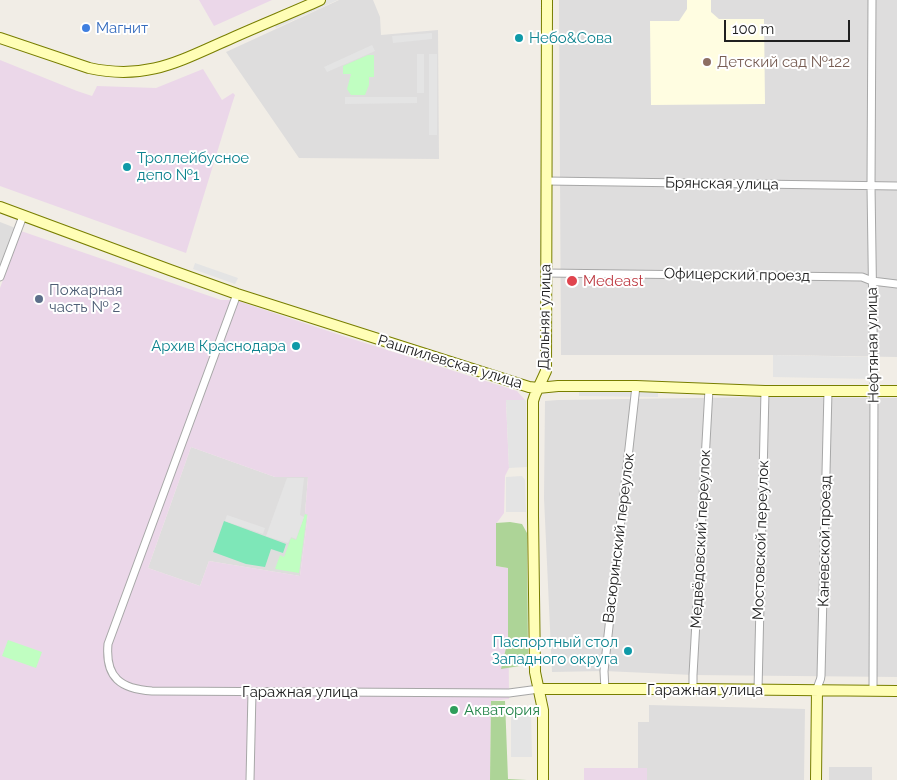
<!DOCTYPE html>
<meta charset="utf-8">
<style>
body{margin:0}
#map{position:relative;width:897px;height:780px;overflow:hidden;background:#f1ede6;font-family:Raleway,sans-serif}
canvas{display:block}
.scale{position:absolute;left:724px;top:20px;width:126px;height:22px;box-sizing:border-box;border:2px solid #202020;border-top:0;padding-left:6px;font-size:15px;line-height:18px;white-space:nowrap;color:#202020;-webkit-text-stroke:4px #fff;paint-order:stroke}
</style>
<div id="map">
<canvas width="897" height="780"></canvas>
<div class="scale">100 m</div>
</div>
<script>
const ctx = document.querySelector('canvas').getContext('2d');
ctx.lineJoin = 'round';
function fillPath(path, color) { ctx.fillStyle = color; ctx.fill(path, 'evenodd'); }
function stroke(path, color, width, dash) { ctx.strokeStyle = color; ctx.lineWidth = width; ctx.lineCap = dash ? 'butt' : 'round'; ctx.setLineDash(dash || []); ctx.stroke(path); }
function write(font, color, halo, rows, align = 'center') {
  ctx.font = font + ' Raleway,sans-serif'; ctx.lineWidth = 4; ctx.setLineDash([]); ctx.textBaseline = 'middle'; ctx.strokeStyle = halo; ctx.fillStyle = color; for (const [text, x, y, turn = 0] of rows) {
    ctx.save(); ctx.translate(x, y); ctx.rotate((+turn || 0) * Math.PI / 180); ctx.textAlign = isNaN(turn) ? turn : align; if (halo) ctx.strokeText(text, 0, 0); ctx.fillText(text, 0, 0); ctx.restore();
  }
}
fillPath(new Path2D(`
 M339,0h34l7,17 1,18 57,-5 1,129 -140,-1 -73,-106z
 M559,0h338v357l-124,-2h-212z
 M0,222l18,7 -18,48z
 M765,397l132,1v279l-204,-2 -89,-4 -52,1 -8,-174 1,-97 13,-1z
 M191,447l84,30h33l-3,36 3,1 -8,62 -91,-15 -9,25 -52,-18z
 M649,705l156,4 -1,71h-157v-12h-9v-46h11z
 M829,767h43v13h-43z`), '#dedddd');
fillPath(new Path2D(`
 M199,0h73l-58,26z
 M0,60l77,31 15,5 5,-10 59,2 47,-19 19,31 11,-7 2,2 -3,9 -46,149 -186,-67z
 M21,231l200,69h14l111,37 171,54 8,9h-19l3,68 -4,8 -1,37 -8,11v42l12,2 1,131 -18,2 -1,79h-490v-492zM191,447l84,30h33l-3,37h3l-8,62 -91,-15 -9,25 -52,-18z
 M584,768h63v12h-63z`), '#ebd7e9');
fillPath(new Path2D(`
 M687,0h24v12l8,7h45l1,85 -114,1 -1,-84h29l8,-12z`), '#fffde1');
fillPath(new Path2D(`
 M510,522l12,2 5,9 1,120 -2,12 -25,4 7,-29v-72l-12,-2v-43z
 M491,701h14l3,78 19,1h-37z`), '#add497');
fillPath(new Path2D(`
 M368,55h6v22h-5v8l-4,10h-14l-4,-6 4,-15h-8v-8z
 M305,514l2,1 -8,58 -24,-4 5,-14 4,2 7,-19 5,2z
 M8,640l34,12 -6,16 -34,-12z`), '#c0fec1');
fillPath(new Path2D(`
 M224,521l62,23 -3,9 -12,-4 -6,18 -19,-3 -33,-12z`), '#7ee7b8');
fillPath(new Path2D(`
 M324,0h14l-62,28 -3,-5z
 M432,33v6l-39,4 -1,-7z
 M372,45l3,6 -48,21 -3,-5z
 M417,54h7v39h-7z
 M429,54h8v81h-8z
 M345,97h72v6l-72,1z
 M195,263l43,15 -3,6 -42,-15z
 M773,355l97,2v22l-97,-2z
 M579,390l79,1v6l-79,-1z
 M506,400h19l1,1 1,66 -18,1z
 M522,476l3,4 1,32h-20v-35z
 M287,478h17l-4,37 4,2 -8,22 -5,-2 -3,6 -22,-7z
 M227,515l38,13 -2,6 -38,-13z
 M531,712l1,45h-21v-44z`), '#e4e4e4');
const street = new Path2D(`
 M872,0l-1,186 3,205 -1,300
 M547,181l350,5
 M546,273l316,4 10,4 25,3
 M0,277l23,-61
 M237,294l-129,350c-3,34 13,45 44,47l357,2 30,-4
 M693,689v-14l16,-286
 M605,690l-1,-19 32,-285
 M758,690l7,-299
 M817,690c0,-5 4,-9 4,-14l7,-285
 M250,780l2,-88`);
const secondary = new Path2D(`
 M0,38l89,30c59,13 92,-8 143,-30 29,-13 59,-25 88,-38
 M0,207l170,63 67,24 292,93 9,1 20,-2h78l129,5h132
 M539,689h154l204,2
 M543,780v-70l-8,-38 -2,-156v-115l2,-6 11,-24 1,-371
 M816,780l1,-90`);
stroke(street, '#a7a7a7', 9);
stroke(secondary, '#787e00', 12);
stroke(street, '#fff', 7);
stroke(secondary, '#fffeb6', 10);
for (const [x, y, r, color] of [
 [86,28,5,"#3f7fe0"],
 [519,38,5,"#0f9aa8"],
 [707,62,5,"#8d6e63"],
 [127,167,5,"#0f9aa8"],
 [572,281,6,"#e0444e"],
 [39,299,5,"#5c6f8a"],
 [296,346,5,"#0f9aa8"],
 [628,651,5,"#0f9aa8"],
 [454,710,5,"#2e9e5b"]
]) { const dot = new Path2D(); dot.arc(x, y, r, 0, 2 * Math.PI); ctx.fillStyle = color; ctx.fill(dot); stroke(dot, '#fff', 2); }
write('15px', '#366cbe', '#fff', [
 ["Магнит",96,28]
], 'left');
write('15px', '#0d838f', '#fff', [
 ["Небо&Сова",529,38],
 ["Троллейбусное",137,158],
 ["депо №1",137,175],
 ["Архив Краснодара",286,346,"right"],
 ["Паспортный стол",618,642,"right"],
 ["Западного округа",618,659,"right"]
], 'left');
write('15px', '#785e54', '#fff', [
 ["Детский сад №122",717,62]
], 'left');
write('15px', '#202020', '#fff', [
 ["Брянская улица",722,184,1],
 ["Офицерский проезд",737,275,1],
 ["Дальняя улица",545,317,-89],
 ["Нефтяная улица",873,345,-91],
 ["Рашпилевская улица",450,362,17],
 ["Васюринский переулок",619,538,-83],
 ["Медвёдовский переулок",701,539,-87],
 ["Мостовской переулок",761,540,-88],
 ["Каневской проезд",825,541,-89],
 ["Гаражная улица",705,690],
 ["Гаражная улица",300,692]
]);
write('15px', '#be3a42', '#fff', [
 ["Medeast",583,281]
], 'left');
write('15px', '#4e5e75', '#fff', [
 ["Пожарная",49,290],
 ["часть № 2",49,307]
], 'left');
write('15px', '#27864d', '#fff', [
 ["Акватория",464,710]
], 'left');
</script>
